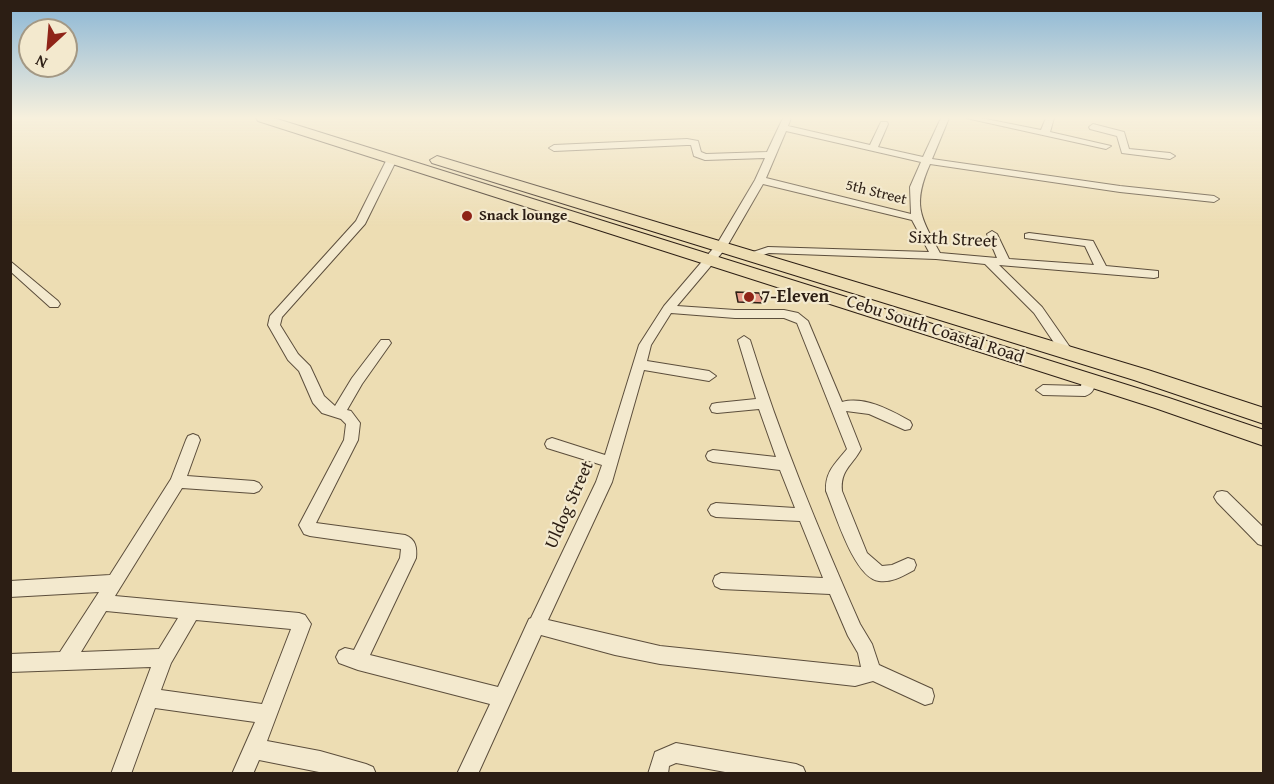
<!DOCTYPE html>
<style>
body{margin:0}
#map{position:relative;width:1274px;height:784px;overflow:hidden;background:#edddb3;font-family:"Gentium Book Plus",serif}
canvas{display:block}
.frame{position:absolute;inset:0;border:12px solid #2c1e14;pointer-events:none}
.north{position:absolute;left:18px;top:18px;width:60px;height:60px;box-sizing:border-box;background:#f3e9ce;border:2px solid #a39884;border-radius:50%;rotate:206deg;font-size:16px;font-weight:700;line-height:24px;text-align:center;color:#2c1e14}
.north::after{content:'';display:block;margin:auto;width:21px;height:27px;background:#8f2418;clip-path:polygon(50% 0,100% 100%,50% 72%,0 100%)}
</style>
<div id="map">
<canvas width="1274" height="784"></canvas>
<div class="frame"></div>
<div class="north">N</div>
</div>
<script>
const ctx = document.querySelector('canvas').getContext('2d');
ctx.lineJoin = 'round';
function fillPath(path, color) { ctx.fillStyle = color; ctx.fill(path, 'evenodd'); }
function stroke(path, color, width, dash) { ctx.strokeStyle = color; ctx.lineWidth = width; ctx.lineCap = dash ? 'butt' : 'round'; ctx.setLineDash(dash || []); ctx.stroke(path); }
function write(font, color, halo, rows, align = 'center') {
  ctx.font = font + ' "Gentium Book Plus",serif'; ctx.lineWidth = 4.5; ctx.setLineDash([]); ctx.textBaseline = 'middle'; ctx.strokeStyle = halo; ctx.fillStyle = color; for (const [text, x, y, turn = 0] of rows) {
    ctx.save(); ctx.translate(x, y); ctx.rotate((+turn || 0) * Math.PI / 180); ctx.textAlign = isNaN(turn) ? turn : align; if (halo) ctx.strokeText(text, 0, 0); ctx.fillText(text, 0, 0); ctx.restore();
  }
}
const building = new Path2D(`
 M736,292l23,1 5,10 -26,-1z`);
fillPath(building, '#e59786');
stroke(building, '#2c1e14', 1.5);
const minor = new Path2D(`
 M783,118h8l-3,8 82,19 11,-23h6l1,2 -10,23 45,10 18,-39h8l-17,41 188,27 94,10 5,3 -5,3 -94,-10 -190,-28c-18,41 -10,52 10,89l57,5 -10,-24 5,-3 5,3 12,25 85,6 -9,-19 -60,-8v-4l4,-1 64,8 13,25 52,5v6l-4,1 -155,-13 43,42 32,46 -6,5 -5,-2 -29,-43 -49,-49 -49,-5 -167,-6 -18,6 -4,-1v-4l21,-7 161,5 -17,-32 -149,-36 -37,64 -49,58 58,4h49l14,3 10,8 34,81c23,-6 48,8 68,19l2,4 -2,4 -5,1 -36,-16 -23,-3 15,38c-9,17 -21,21 -19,42l25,62 15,13 10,-1 16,-7 6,2 2,5 -2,5c-11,6 -23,13 -35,11 -25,-3 -44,-69 -53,-90 -1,-20 10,-28 21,-42l-50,-126 -13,-5h-49l-64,-5 -20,32 -4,16 62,10 7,5 -7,5 -65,-11 -32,112 -64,138 112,26 201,21 -3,-14 -10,-17 -18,-42 -109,-5 -6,-3 -2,-5 2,-5 6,-3 102,5 -23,-57 -84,-4 -5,-2 -3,-5 3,-5 5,-2 79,5 -15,-38 -67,-8 -5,-2 -2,-4 2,-4 5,-2 63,7 -17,-48 -42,4 -5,-1 -2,-4 2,-4 5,-1 39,-4 -18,-59 6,-4 6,4c30,97 69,191 110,284l12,20 7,21 53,24 2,7 -2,7 -7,2 -52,-24 -18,5 -195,-22 -45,-9 -74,-20 -63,139h-21l33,-70 -132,-34 -19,-7 -3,-6 3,-6 6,-3 9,2 46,-92 1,-9 -91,-13 -6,-2 -5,-9 45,-85 2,-16 -5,-5 -19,-6 -9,-10 -14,-32 -11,-11 -20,-35 2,-9 86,-95 31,-62 8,-2 2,2 -32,65 -83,93 -2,8 18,29 12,12 14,30 11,10 17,-28 29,-38h8l2,3 -29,41 -15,26 4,1 9,12 -2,17 -42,83 89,12c11,4 12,13 11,23l-46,97 128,32 31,-68 2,-1 65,-136 6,-17 -55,-17 -2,-4 2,-4 5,-2 53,17 34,-110 25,-39 53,-62 38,-64 10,-22 -60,2 -11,-4 -3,-11h-4l-133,6 -5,-3 5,-3 133,-6 11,2 3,11 5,2 61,-2zM786,131l135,31 -11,25 1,27 -145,-36z
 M966,118h15l60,12 5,-12h8l-4,14 61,14 -5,3z
 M1093,124l31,8 5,17 41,4 5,3 -5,3 -48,-6 -5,-17 -27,-7 -1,-2z
 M10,261l48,40 2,3 -2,3h-8l-40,-36z
 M1088,374l7,5c0,8 -1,14 -10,17l-42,-1 -7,-5 7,-5 38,1 2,-10z
 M193,434l5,2 2,4 -13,36 67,5 5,2 3,4 -3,4 -5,2 -72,-5 -67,108 184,17 6,2 6,9 -44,117 53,10 46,13 7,3 3,7h-47l-70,-14 -6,14h-21l23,-52 -100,-14 -24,66h-20l40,-107 -141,5v-18l50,-2 39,-60 -89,5v-16l100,-6 61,-96 15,-39 2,-4zM106,611l72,7 -19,31 -78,3zM196,620l95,9 -29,75 -101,-14 10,-27z
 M1222,491l5,1 37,36v18l-6,-2 -41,-42 -3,-5 3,-5z
 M676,743l120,21 7,3 3,7h-70l-60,-11 -7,3 -1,8h-20l7,-22z`);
const highway = new Path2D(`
 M256,118h18l895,280 95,32v16l-109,-38 -897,-287z
 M437,156l711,214 116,38v16l-130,-44 -702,-217 -2,-3z`);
stroke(minor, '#5c4e3c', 2);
stroke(highway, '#2c1e14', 2);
fillPath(minor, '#f3e9ce');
fillPath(highway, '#edddb3');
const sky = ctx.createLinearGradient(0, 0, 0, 227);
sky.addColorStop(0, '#8ab6d5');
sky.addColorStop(0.52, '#f7f0dd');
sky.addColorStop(1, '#f7f0dd00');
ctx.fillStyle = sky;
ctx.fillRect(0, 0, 1274, 227);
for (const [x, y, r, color] of [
 [467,216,6,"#8f2418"],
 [749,297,6,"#8f2418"]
]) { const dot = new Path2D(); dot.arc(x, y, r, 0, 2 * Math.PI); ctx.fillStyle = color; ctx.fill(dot); stroke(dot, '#f3e9ce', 2); }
write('15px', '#2c1e14', '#f3e9ce', [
 ["5th Street",876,193,14]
]);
write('bold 15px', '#2c1e14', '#f3e9ce', [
 ["Snack lounge",479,216]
], 'left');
write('18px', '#2c1e14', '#f3e9ce', [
 ["Sixth Street",953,240,3],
 ["Cebu South Coastal Road",935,330,18],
 ["Uldog Street",570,505,-66]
]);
write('bold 18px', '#2c1e14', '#f3e9ce', [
 ["7-Eleven",761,297]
], 'left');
</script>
